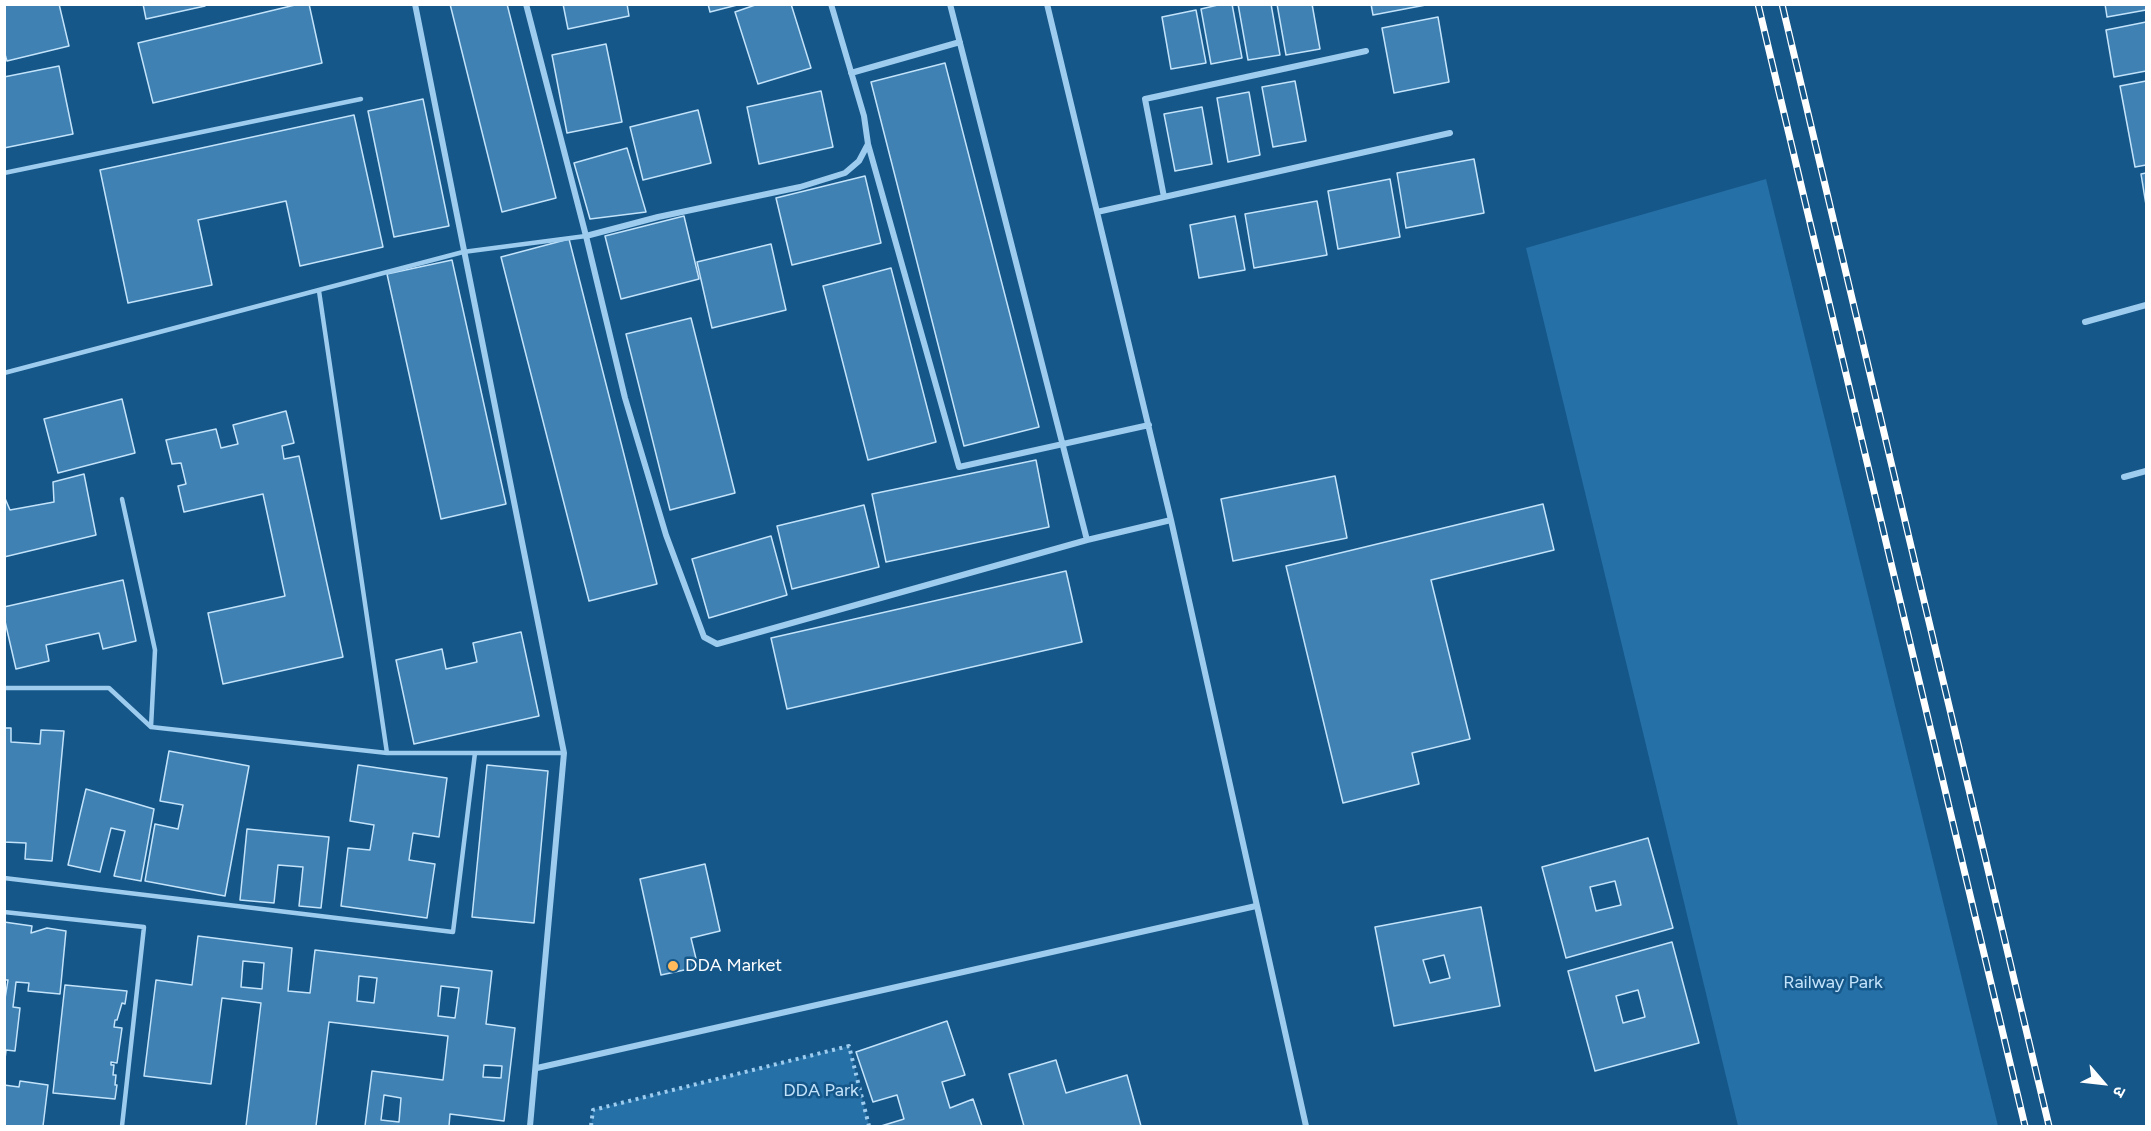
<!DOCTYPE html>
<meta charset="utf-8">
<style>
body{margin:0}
#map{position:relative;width:2151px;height:1131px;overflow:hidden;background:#165789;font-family:Figtree,"Noto Sans Devanagari",sans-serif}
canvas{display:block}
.frame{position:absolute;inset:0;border:6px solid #fff;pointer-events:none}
.north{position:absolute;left:2073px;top:1053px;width:60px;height:60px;-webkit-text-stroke:4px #165789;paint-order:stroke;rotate:118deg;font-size:16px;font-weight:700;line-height:24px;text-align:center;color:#fff}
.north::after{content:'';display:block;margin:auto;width:21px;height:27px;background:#fff;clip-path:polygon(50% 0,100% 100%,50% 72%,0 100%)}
</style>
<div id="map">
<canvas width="2151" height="1131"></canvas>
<div class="frame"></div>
<div class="north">उ</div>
</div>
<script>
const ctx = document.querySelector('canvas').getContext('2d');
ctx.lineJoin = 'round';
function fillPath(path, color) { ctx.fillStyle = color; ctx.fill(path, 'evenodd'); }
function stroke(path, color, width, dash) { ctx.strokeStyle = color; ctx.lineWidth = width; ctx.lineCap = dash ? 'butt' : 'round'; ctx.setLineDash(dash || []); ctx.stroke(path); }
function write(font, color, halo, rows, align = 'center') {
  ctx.font = font + ' Figtree,sans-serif'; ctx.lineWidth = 5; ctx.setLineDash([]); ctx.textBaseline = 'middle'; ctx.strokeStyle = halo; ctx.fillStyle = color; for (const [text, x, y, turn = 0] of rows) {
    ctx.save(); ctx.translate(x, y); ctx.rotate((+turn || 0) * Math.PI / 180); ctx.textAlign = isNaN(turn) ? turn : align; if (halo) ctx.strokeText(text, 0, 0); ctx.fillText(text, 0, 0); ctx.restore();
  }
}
fillPath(new Path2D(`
 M1766,179l232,947h-260l-212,-878z
 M849,1046l20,80h-278l2,-16z`), '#2570a7');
const building = new Path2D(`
 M4,4h55l10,42 -62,15 -3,-10z
 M143,4h62v2l-59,13z
 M299,4h10l13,59 -169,40 -15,-60z
 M450,4h57l49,194 -54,14z
 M563,4h64l2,12 -61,13z
 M708,4h33l-31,8z
 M758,4h33l20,64 -53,16 -23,-72z
 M1222,4h10l10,54 -31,6 -10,-55z
 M1238,4h33l9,51 -32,5z
 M1277,4h35l8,45 -34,6z
 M1371,4h60l-58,11z
 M2105,4h41v6l-39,7z
 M1196,10l10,53 -35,6 -9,-52z
 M1438,17l11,65 -55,11 -12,-65z
 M2146,22v49l-32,6 -8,-47z
 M606,44l16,78 -55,11 -15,-78z
 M945,63l94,364 -75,19 -93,-364z
 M59,66l14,68 -69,14v-71z
 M1295,81l11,60 -33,6 -11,-60z
 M2146,81v84l-11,2 -15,-81z
 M821,91l12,56 -74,17 -12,-57z
 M1249,92l11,63 -32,7 -11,-64z
 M423,99l26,127 -55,11 -26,-126z
 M1202,107l10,57 -37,7 -11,-57z
 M698,110l13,53 -68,17 -13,-53z
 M354,115l29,132 -83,19 -14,-65 -88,19 14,65 -84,18 -28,-133z
 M627,148l19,64 -56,7 -16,-56z
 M1474,159l10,54 -78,15 -9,-55z
 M2146,173v32l-5,-31z
 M865,176l16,67 -89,22 -16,-67z
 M1390,179l10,58 -62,12 -10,-58z
 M1317,201l10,54 -73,13 -9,-54z
 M684,216l15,63 -78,20 -16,-63z
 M1235,216l10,54 -46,8 -9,-53z
 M569,239l88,345 -68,17 -88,-344z
 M771,244l15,66 -74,18 -15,-66z
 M452,260l54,244 -65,15 -54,-245z
 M891,268l45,174 -68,18 -45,-174z
 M691,318l44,175 -65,17 -44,-176z
 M122,399l13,54 -77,20 -14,-54z
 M286,411l8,32 -12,3 2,13 15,-3 44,201 -120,27 -15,-71 77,-17 -22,-102 -79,18 -6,-26 8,-2 -5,-21 -9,1 -6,-24 50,-11 5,19 17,-4 -5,-19z
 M1036,460l13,67 -163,35 -14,-68z
 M84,474l12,61 -92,22v-61l6,14 44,-8 -1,-20z
 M1335,476l12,62 -114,23 -12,-62z
 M1543,504l11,46 -123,30 39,159 -58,14 7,31 -76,19 -57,-237z
 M864,505l15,62 -87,22 -15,-63z
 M771,536l16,59 -78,23 -17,-59z
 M1066,571l16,71 -295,67 -16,-71z
 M123,580l13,61 -33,8 -4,-16 -53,12 3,16 -33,8 -12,-52v-10z
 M521,632l18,84 -125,28 -18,-84 46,-11 4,20 31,-7 -4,-19z
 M4,728h7v14l29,2 1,-14 23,1 -12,130 -27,-2 1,-16 -22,-1z
 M169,751l80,15 -24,130 -80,-15 10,-57 23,5 5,-24 -23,-4z
 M358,765l89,13 -8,59 -26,-4 -4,27 26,4 -8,54 -86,-12 7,-58 22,2 4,-25 -24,-4z
 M487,765l61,6 -14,152 -62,-6z
 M86,789l68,20 -13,72 -27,-5 11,-45 -14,-3 -11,44 -32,-7z
 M247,829l82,8 -8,71 -22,-2 4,-39 -25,-2 -4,38 -34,-3z
 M1648,838l25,90 -107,30 -24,-91zM1615,881l6,24 -25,6 -6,-24z
 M705,864l15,67 -29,7 7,29 -37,8 -21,-96z
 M1481,907l19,99 -106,20 -19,-99zM1444,955l6,23 -20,5 -7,-23z
 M4,922l28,4 -1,7 16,-5 19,3 -6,63 -32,-3 1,-8 -13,-1 -3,25 7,1 -5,43 -9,-1 -2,18v-63l4,-25h-4z
 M198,936l94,12 -4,43 22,2 5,-43 177,21 -6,53 29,4 -11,93 -54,-7 -1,12h-84l7,-55 71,9 5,-44 -119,-14 -13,104h-70l15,-123 -39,-5 -11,86 -67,-8 12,-96 36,5zM243,961l21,2 -2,26 -21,-2zM359,976l18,2 -3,25 -17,-2zM441,986l18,2 -4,30 -17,-2zM484,1065l18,1 -1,12 -18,-1z
 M1672,942l27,101 -104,28 -27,-100zM1638,990l7,27 -22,6 -7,-27z
 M65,985l62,6 -2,13 -3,-1 -5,17h-2l-1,7 8,1 -5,35 -6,-1v3h3l-1,10h3l-1,10h2l-2,14 -62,-6z
 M947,1021l18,54 -23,7 8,26 23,-9 9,27h-101l23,-7 -7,-24 -24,7 -17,-50z
 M1056,1060l10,33 61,-18 14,51h-117l-15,-52z
 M20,1081l28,4 -5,41h-39v-41l15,2z
 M384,1095l17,3 -2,24 -18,-2z`);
fillPath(building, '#3e81b2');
stroke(building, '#c3e3fb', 1.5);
stroke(new Path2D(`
 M591,1126l2,-16 256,-64 20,80`), '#9dccef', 4, [3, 4.5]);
stroke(new Path2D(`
 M4,173l357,-74
 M319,291l68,462
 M4,373l459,-121 123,-16
 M122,499l33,151 -4,77
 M4,688h105l42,39 236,26h177
 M4,878l449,54 22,-179
 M4,912l140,15 -22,199`), '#9dccef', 4.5);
stroke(new Path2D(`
 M415,4l149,749 -34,373
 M526,4l60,232 39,162 41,137 38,102 13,7 370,-104 84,-20
 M950,4l137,536
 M1047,4l124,516 135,606
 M851,73l109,-31
 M868,144l91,323 190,-42
 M1164,197l-19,-98 221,-48
 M1097,212l353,-79
 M586,236l72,-19 142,-30 45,-14 14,-12 9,-17 -4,-28 -33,-112
 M2085,322l61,-17
 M2124,477l22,-6
 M537,1068l719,-162`), '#9dccef', 6);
const rail = new Path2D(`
 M1758,4l267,1122
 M1782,4l267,1122`);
stroke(rail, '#fff', 7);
stroke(rail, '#165789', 4.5, [14]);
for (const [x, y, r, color] of [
 [673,966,6,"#ffbb5b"]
]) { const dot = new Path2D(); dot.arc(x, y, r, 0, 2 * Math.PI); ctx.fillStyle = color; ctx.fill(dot); stroke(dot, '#165789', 2); }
write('18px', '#fff', '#165789', [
 ["DDA Market",685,966]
], 'left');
write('18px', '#c3e3fb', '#165789', [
 ["Railway Park",1833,983],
 ["DDA Park",821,1091]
]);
</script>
